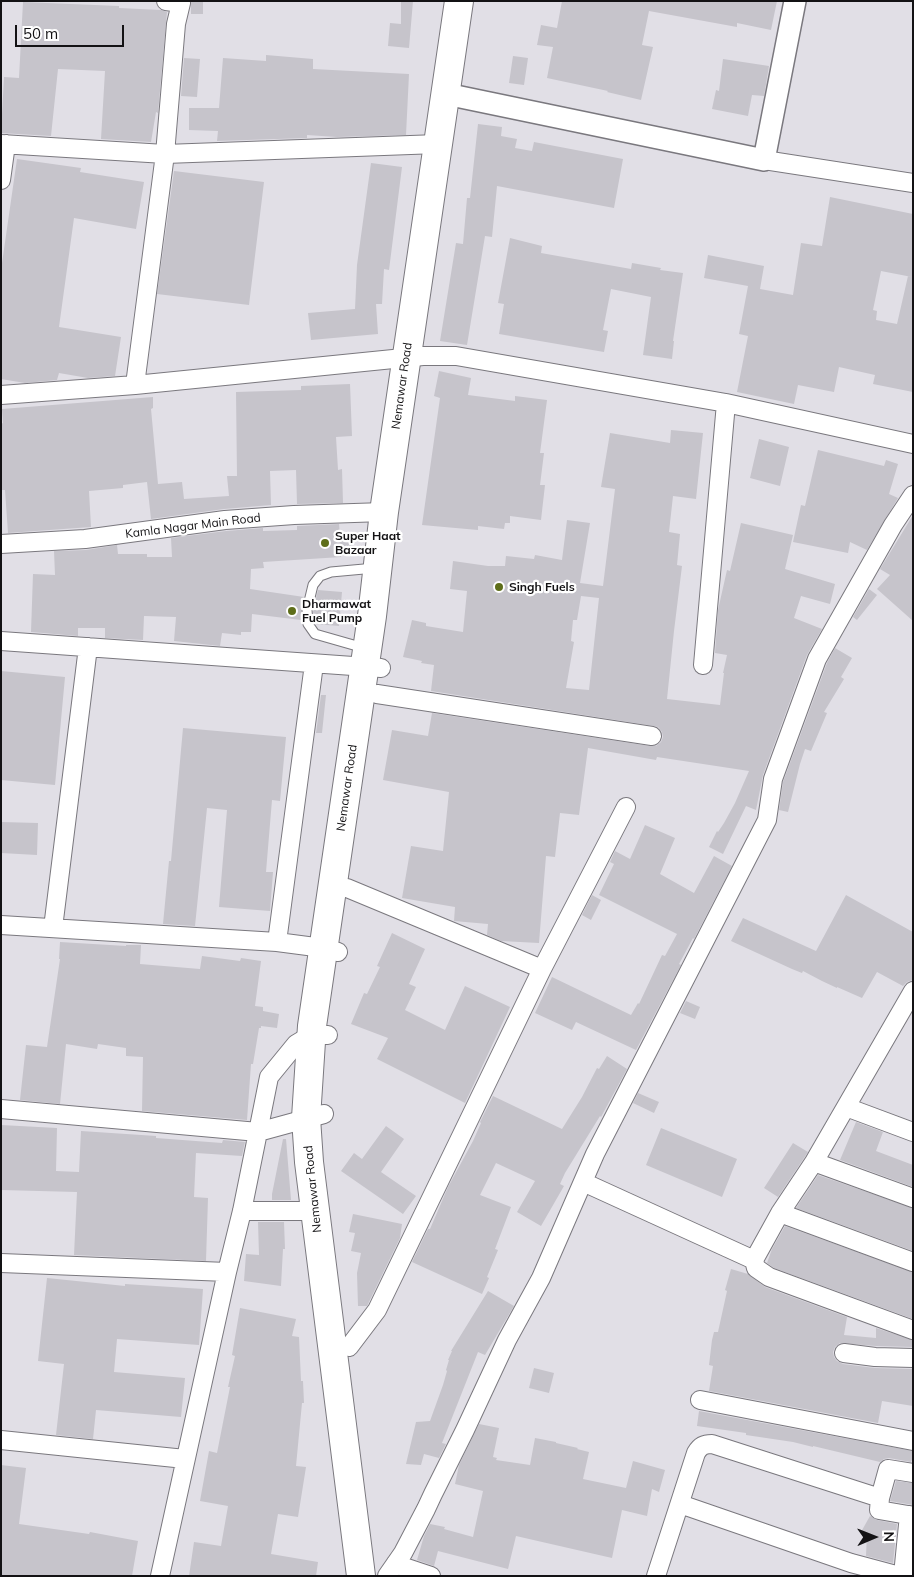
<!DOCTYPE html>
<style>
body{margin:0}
#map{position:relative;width:914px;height:1577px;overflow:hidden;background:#e1dfe6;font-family:Mulish,sans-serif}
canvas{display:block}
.frame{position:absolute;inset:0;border:2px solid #131214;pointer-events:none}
.north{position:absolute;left:849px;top:1512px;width:50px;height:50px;-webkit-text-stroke:4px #fff;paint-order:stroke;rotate:89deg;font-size:14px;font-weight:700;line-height:20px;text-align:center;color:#131214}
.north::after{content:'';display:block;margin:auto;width:18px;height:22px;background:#131214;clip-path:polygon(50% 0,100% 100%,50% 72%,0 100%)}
.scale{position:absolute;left:15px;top:25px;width:109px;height:22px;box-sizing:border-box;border:2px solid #131214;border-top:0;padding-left:6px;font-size:15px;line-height:18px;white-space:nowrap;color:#131214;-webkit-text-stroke:4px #fff;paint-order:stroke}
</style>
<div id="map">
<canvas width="914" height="1577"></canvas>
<div class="frame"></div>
<div class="north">N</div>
<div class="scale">50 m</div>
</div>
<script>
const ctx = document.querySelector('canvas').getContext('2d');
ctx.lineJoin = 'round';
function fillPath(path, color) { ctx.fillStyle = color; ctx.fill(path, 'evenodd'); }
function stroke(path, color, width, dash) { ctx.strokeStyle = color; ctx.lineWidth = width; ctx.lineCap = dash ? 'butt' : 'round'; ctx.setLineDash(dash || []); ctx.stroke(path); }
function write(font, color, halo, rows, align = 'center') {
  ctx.font = font + ' Mulish,sans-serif'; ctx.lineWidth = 4.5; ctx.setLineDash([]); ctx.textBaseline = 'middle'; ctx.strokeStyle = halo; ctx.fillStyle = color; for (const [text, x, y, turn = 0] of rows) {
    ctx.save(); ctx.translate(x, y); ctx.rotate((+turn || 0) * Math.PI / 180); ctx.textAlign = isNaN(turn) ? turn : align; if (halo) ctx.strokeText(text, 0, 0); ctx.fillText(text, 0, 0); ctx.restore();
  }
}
fillPath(new Path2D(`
 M191,1h12v13h-12z
 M401,1h12l-4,47 -21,-2 2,-23 11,1z
 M562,1h215l-6,29 -34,-7v4l-88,-16 -7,34 11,2 -12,53 -34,-8 1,-1 -61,-13 6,-31 -16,-2 4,-20 16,3z
 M23,2l96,4v2l42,2 6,2 -9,101 -2,-1 -5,30 -50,-3 4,-68 -47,-2 -7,67 -50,-3 3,-56 15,1z
 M266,55l47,4v10l96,5 -3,61 -69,2 -30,-2v3l-90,3 1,-10 -29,-1v-22h30l4,-50 43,3z
 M513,56l15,2 -4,27 -15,-2z
 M184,58l16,1 -3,38 -16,-1z
 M723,59l46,7 -5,30 -12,-1 -4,21 -36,-7 4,-19 3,1z
 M478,124l24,3 -1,9 16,3 -2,9 17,3 2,-9 89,17 -9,49 -117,-22 -5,51 -7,-1 -18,109 -27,-4 16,-98 7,1 4,-46h3z
 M17,159l64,9 -1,4 64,10 -8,47 -62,-11 -15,109 62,10 -6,39 -27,2 -29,-5 -2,7 -32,3 -24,-4v-109z
 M371,163l31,4 -13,103 -5,-1 -2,35h-6l2,30 -67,6 -3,-27 47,-4 2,-44z
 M174,171l90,11 -15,123 -92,-11z
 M830,197l83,17v178l-40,-8 2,-9 -36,-8 -5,25 -36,-7 -4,19 -57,-12 11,-56 -9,-2 9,-48 -44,-8 4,-23 56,11 -4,23 33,6 8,-52 21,3zM881,271l31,6 -4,-1 -11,48 -21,-4 1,-9 -4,-1z
 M510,238l32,8 -1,7 90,16 1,-6 29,5 -1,2 23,3 -10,68h1l-2,18 -29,-4 8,-58 -40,-8 -8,41 5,1 -4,21 -105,-18 5,-30 -6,-1z
 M439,371l32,7 -3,17 47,6v-5l32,4 -7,53h4l-4,32h5l-4,35 -31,-4v7h-5l-1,6 -26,-3v4l-56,-5 18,-127 -6,-2z
 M350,384l2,52 -16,1 2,33 4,-1 1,34 -46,1 -1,-34 -26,1 1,34 -47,4 -73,10 -4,-37 -24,3v3l-34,3 2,36 -83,6 -3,-43h-4v-66l2,-1 -1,-14 151,-12v11l-2,1 7,75 24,-2 2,17 45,-3 -2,-20h10l-1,-84 65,-2v-4z
 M671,430l32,3 -7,66 -23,-3 -4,36 11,2 -3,31 5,1 -8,65 -7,68 53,6 4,-32h-1l4,-18 -12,-2 3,-43 9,-40 3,1 11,-48 52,12 -8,34 50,15 -5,20 -29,-8 -7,22 28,11 -15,26 -44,120 -7,35 -10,-4 -23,48 -14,-7 8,-16 1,1 6,-9 11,-20 14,-32 -92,-14 -1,3 -68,-12 -9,67 -19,-2 -5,44 -9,-1 -7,87 -38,-2 -14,-6 1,-11 -34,-3 1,-14 -53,-9 9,-52 32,5 6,-59 -66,-12 9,-50 36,6 4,-23 218,33h6l5,-4 2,-5 -1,-5 -4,-5 -4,-1 -223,-35 3,-26 -13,-2 1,-2 -19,-4 9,-37 14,3v3l37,6 4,-41 -17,-2 3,-28 35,5h17l1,-10 28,3 1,-4 27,5 5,-40 23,3 -10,60 23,3 12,-97 -14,-2 9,-54 60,10zM581,596l18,2 -10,92 -23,-2 8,-46 -3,-1 2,-21h4z
 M759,439l30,8 -9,39 -30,-8z
 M818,450l66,16 2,-6 12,4 -9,30 9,4 -31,52 -17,-8 -2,11 -55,-11 8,-37 4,1z
 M913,515v106l-36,-32 13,-14 -10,-6z
 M339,524l1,12 12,-1 1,16h-12v6l-78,5 1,6 -13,1 -1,20 54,8 -3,12v11l-49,-6 -1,18h-10v3l-19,-2 -2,13 -46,-5 2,-24 -32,-1 -1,24 -38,-2v-10h-27v8l-47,-4 2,-58 22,1 -1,-24 32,-1 31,-5 1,9h29v3h25l-1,-19 55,-7 37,-3v3l34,-1v-4z
 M869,589l8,6 -20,25 -4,-3z
 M318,590l24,2 -3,34 -24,-2 -1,-2 -1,-11z
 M835,648l17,10 -11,19 3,2 -20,33 3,1 -16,38 -6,-2 -5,15 -12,48 -9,-2 4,-28 44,-119z
 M1,671l64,6 -10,108 -54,-5z
 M321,695h5l-4,38h-6z
 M183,728l103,9 -6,64 -8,-1 -6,72h7l-3,39 -51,-4 8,-97 -20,-2 -12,118 -32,-2 6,-63h2z
 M1,822l37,1 -1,32 -36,-2z
 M645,825l30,13 -15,36 34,19 20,-37 18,10 -38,73 -1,-1 -14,26 2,1 -45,85 -60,-28 -4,8 -37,-17 17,-36 79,38 7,-12 1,1 23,-49 3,1 12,-22 -78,-39 15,-31 -4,-2 5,-11 15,8z
 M592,895l9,5 -10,20 -9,-5z
 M846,895l67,37v48l-6,2 -4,4 -26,-14 -15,26 -25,-11v1l-15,-7 -19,-10 -1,2 -10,-4 -61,-28 12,-23 73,33z
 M392,933l33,16 -16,35 7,3 -11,23 40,20 20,-44 45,21 -45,96 -88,-44 11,-21 -37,-14 13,-31 3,1 13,-27 -3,-1z
 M60,942l66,4v-1h15l-1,19 60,5 2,-13 38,5 1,-3 20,3 -6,45 8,1v4l16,3 -2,14 -16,-2v2h-2l-6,36h-2l-4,56 -105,-9 1,-54 -17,-1v-8l-28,-4 -1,5 -31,-5 -6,60 -40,-4 6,-55 21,2 13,-88h-1z
 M686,1001l14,6 -5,12 -15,-6z
 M607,1056l20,13 -26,48 -1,-1 -35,57 -5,11 4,2 -23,40 -24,-14 18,-31 -39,-18 -16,32 31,12 -16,42 3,1 -11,27 2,1 -7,16 -70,-32 16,-33h2l18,-42 25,-46 8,-18 -1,-1 13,-26 69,33 20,-32 15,-29 2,1z
 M638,1093l21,9 -5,11 -21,-10z
 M856,1122l27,10 -7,19 37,14v22l-73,-27z
 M1,1125l56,3 -1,43 23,1 2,-41 75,5v2l66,5 1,-3 22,2 -3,14 -46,-3 -2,44 14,1 -2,63 -132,-6 3,-63 -76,-2z
 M386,1126l18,13 -23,33 35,24 -13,18 -62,-43 13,-18 8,6z
 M661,1128l76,31 -15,38 -76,-32z
 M283,1139h3l5,61h-19v-6z
 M793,1143l15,9 -30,45 -14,-9z
 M818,1175l95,33v43l-117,-43z
 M353,1214l49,10 -2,14 -33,68h-9l-1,-33 4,-20 -10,-2 4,-18 -6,-1z
 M258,1222h26l1,27h-2l-2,37 -37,-5 2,-27 13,1z
 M785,1226l128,46v47l-139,-51 -7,-5 5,-14z
 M731,1269l17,5 17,13 82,30 -3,18 32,3v-10l37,12v7l-37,-1 -36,-3 -5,4 -2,5 1,5 3,4 6,3 32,4 38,1v37l-31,-5 -4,22 -169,-32 4,-25 -4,-1 3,-25 2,-8h4l9,-41 -2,-1z
 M47,1278l78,8v-2l78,5 -4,56 -82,-6 -3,33 71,6 -4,39 -85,-7 -3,29 -37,-4 8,-71 -26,-3z
 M488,1291l26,15 -29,49 -7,-3 -36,91 4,1 -7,14 -15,-4 -3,11 -15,-1 10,-42 14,-1 13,-36 4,-14 -1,-1 3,-10h-1l4,-9h-1z
 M240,1308l56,11 -4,17 7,1 2,44h2l1,22h-2l-6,63 10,1 -8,50 -20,-3 -7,40 47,8 -2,14h-127l5,-34 27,4 7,-40 -28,-5 9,-50 8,2 13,-66h-2l7,-31 -3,-1z
 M534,1368l20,5 -5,20 -20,-5z
 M699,1411l214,40v6l-2,5 -22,-4 -5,1 -4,3 -67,-16v1l-20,-5 -47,-7v-2l-49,-7z
 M479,1424l20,4 -6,29 4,1 -1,2 34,5 5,-27 21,4v1l22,5 -1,1 12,3 -6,27 43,9 7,-27 32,9 -6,22 -7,-3 -5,27 -25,-6 -10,48 -96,-22 -8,33 -70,-18 -4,15 -17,-6 7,-24 6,-12 15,3 -1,2 29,8 10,-46 -28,-7 4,-19z
 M1,1465l25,3 -7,56 70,10 1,-2 48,9 -6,35h-131z
 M896,1481l17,2v22l-23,-4z
 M870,1516l7,4 20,4 -4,39 -27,-7 1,-23 -6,-1z`), '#c6c4cb');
const service = new Path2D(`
 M364,648l-49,-14 -7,-10 -1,-14 6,-25 7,-9 11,-4 44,-4`);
const minor = new Path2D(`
 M166,1l15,2 -5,21 -11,130 273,-10
 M1,144l164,10 -30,231
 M764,160l149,23
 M1,180l5,-36
 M1,395l134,-10 288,-29h33l270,47 187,41
 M1,544l84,-5 140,-19 69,-5 90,-3
 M1,641l380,27
 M703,665l23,-262
 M377,694l275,42
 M347,888l195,81
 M1,925l276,17 46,6 15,4
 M53,928l35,-281
 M277,942l37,-278
 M913,991l-99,171 -34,51 -26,47 2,8 13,9 144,53
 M846,1107l67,25
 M1,1109l257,23 11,-55 27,-33 15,-9h17
 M814,1162l99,36
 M583,1182l171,78
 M242,1211h72
 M780,1213l133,49
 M1,1263l226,9
 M349,1347l28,-37 165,-341 84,-162
 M844,1353l31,4 38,1
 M700,1400l213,41
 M1,1440l184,19
 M913,1473l-25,-4 -8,29 -1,12 34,6
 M680,1504l171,59 41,11 21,2
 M395,1564l36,12
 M903,1575l6,-60
 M160,1576l67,-304 15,-61 16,-79 66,-18
 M387,1576l16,-23 23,-44 7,-15 32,-64 42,-90 34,-62 54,-124 172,-334 6,-41 44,-120 76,-134 20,-30
 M656,1576l40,-123c4,-7 8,-9 16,-9l168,54`);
const tertiary = new Path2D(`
 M446,94l318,66 31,-159`);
const trunk = new Path2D(`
 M361,1576l-52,-414 -3,-44 6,-92 60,-410 12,-104 75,-511`);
stroke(service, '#7a787e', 11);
stroke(minor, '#7a787e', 20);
stroke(tertiary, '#7a787e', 24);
stroke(trunk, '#7a787e', 30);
stroke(service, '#fff', 9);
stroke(minor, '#fff', 18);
stroke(tertiary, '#fff', 21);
stroke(trunk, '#fff', 28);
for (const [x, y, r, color] of [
 [325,543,5,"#5e6e1a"],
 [499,587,5,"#5e6e1a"],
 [292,611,5,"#5e6e1a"]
]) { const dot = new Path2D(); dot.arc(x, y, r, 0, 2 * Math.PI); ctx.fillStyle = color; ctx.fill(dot); stroke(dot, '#fff', 2); }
write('12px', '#131214', '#fff', [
 ["Nemawar Road",402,386,-82],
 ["Kamla Nagar Main Road",193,526,-7],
 ["Nemawar Road",347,788,-82],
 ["Nemawar Road",313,1189,-96]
]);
write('bold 12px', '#131214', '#fff', [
 ["Super Haat",335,536],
 ["Bazaar",335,550],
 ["Singh Fuels",509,587],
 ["Dharmawat",302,604],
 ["Fuel Pump",302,618]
], 'left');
</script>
